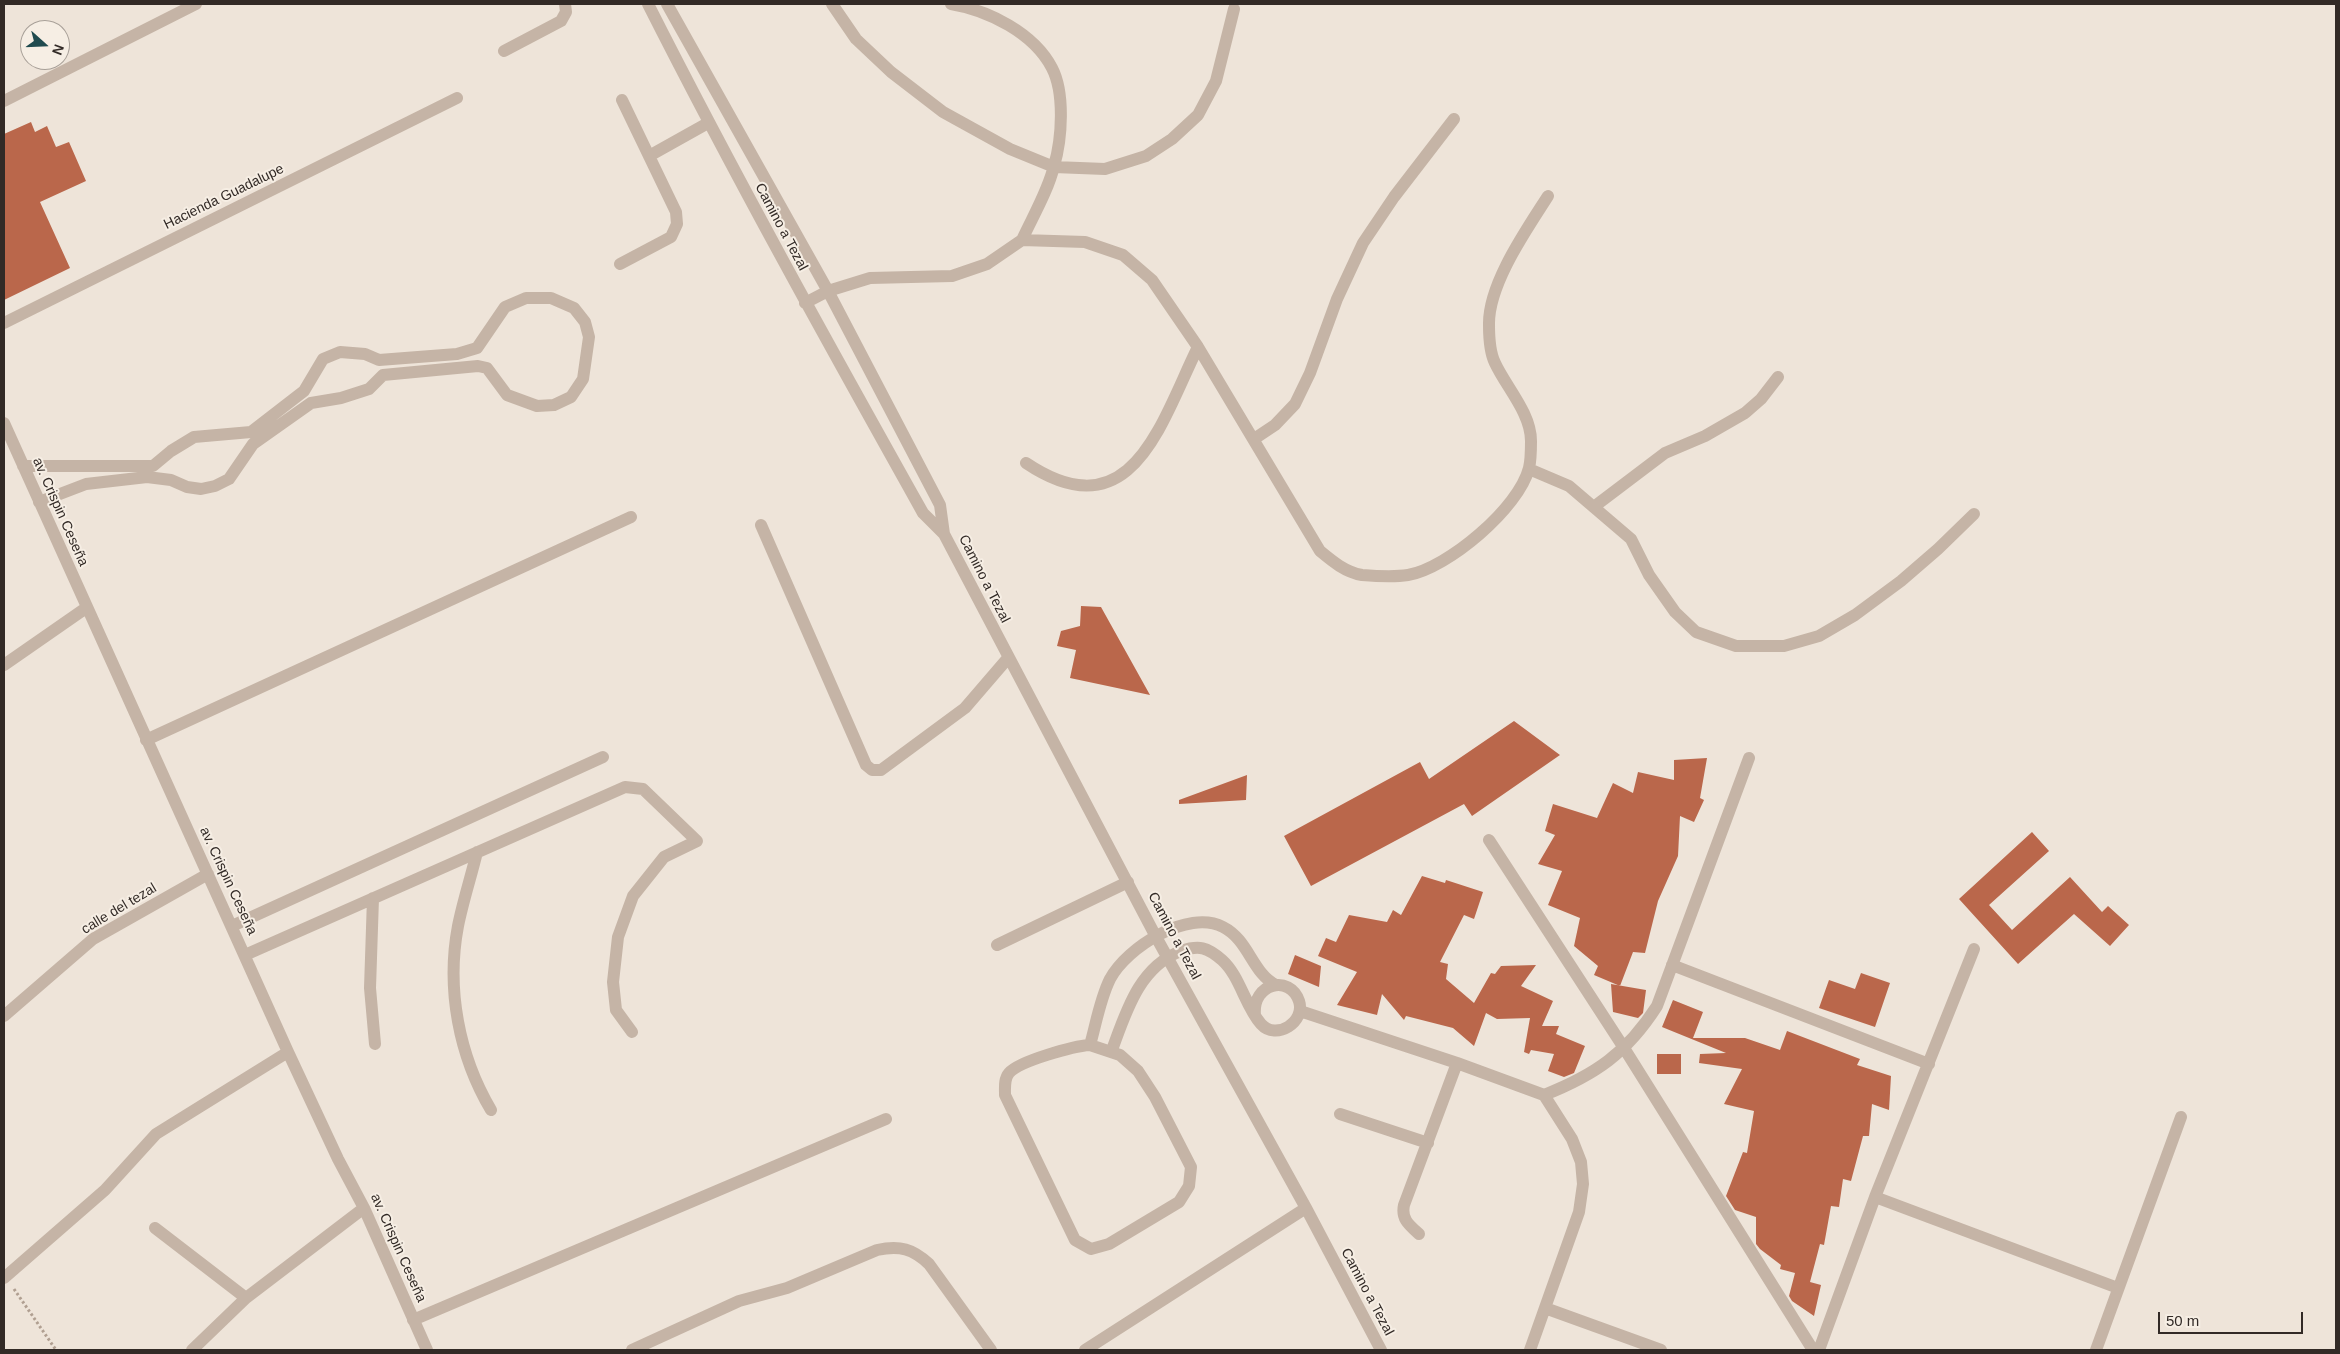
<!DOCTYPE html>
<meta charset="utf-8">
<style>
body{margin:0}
#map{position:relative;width:2340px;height:1354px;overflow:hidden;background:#eee4d9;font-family:Arial,sans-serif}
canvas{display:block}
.frame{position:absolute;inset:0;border:5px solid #322a26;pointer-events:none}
.north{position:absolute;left:20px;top:20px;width:50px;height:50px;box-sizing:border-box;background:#f6eee4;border:1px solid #a8a098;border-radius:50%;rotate:110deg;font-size:14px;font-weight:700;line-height:20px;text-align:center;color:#322a26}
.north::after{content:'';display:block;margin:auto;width:18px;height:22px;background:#204b4f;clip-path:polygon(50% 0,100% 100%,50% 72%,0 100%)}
.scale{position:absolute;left:2158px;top:1312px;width:145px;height:22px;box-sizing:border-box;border:2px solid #322a26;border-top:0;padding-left:6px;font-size:15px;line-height:18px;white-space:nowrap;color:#322a26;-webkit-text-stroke:4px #f6eee4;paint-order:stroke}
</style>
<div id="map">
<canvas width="2340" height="1354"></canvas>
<div class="frame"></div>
<div class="north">N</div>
<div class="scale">50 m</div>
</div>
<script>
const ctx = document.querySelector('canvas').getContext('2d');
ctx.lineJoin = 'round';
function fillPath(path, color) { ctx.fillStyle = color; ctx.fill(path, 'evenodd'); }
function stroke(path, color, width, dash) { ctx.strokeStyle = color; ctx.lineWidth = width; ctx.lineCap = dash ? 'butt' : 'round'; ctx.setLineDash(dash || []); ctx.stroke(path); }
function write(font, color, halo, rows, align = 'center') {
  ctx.font = font + ' Arial,sans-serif'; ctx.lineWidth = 4; ctx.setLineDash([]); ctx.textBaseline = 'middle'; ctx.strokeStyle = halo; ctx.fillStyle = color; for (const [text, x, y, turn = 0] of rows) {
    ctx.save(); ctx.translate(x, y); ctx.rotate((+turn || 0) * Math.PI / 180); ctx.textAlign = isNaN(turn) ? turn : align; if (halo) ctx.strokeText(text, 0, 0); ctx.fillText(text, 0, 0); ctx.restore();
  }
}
fillPath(new Path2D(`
 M31,122l4,10 12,-6 9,21 13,-5 17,39 -46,21 30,66 -66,32v-166z
 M1081,606l20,1 49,88 -80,-17 6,-28 -19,-4 4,-15 19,-5z
 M1514,721l46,34 -88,61 -8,-12 -153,82 -27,-50 136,-74 9,17z
 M1707,758l-7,40 4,2 -10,22 -14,-6 -2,40 -20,45 -13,52 -12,-1 -13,34 -26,-11 4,-9 -24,-20 6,-28 -32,-13 14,-34 -24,-7 17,-29 -10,-4 8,-27 44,14 16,-35 20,10 5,-21 36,8v-20z
 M1247,775l-1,25 -67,4v-4z
 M2032,832l17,19 -60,54 23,25 58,-53 32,35 6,-6 21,19 -19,21 -36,-32 -56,50 -59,-65z
 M1422,876l23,7 1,-3 37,12 -9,27 -10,-4 -24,47 8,2 -2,15 28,24 17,-30 4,1 6,-8 35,-1 -15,21 32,15 -11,25h17l-3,8 29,12 -11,27 -10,4 -16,-6 6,-17 -23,-4 -2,4 -5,-2 6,-34 -33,1 -11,-6 -12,33 -21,-18 -47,-12 -2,4 -22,-26 -5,21 -40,-10 20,-33 -39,-16 8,-18 10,4 13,-27 38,7 6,-12 8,5z
 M1295,955l26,11 -2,21 -31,-13z
 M1861,973l29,10 -15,44 -56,-19 10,-28 26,9z
 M1611,984l35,6 -3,23 -5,5 -25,-6z
 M1673,1000l30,12 -10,26h52l35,12 7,-19 73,28 -3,6 34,11 -2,34 -17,-6 -3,32h-6l-12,45 -8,-2 -4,28 -8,-1 -7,39 -4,-1 -10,38 11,3 -7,31 -22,-15 -3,-5 6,-23 -15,-4 1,-4 -21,-16 -4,-5v-27l-21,-7 -9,-14 17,-44 4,1 7,-42 -30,-7 18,-35 -43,-6 1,-9 26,-1 -64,-26z
 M1657,1054h24v20h-24z`), '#ba674b');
stroke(new Path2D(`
 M14,1289l42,61`), '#b09f91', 3, [2.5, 2.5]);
stroke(new Path2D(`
 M648,4c87,172 181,341 275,509l21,21 211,401 151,273 75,142
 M667,4l161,287 112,214 4,29
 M832,4l24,35 35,33 52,40 67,37 44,18 51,2 41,-13 26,-17 26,-24 18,-34 18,-72
 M951,4c37,6 83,29 101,64 13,25 10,71 2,98 -6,25 -21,50 -32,74
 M504,51l57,-30 5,-9 -1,-8
 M4,101l192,-97
 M649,156l59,-33
 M620,264l51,-27 6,-13 -1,-12 -54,-112
 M805,303l23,-12 42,-13 82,-2 35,-12 35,-24 63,2 38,13 29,25 46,67 122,204c12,10 25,21 42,24 13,1 33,2 46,0 40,-7 111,-67 121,-107 2,-8 2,-18 2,-27 0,-28 -25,-54 -36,-78 -5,-10 -6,-27 -6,-38 -1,-41 38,-96 59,-129
 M4,323l453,-225
 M4,423l284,629 50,107 26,49 63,142
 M1254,439l21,-14 20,-21 15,-31 27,-74 26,-56 31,-46 60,-78
 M1026,463c106,71 135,-41 172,-116
 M23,466h130l18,-15 23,-14 57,-5 53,-41 19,-32 17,-7 25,2 14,6 78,-6 20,-6 28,-41 21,-9h25l23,10 11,14 4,15 -6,42 -12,18 -17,8 -17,1 -30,-11 -20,-27 -9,-2 -95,9 -14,14 -28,9 -30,5 -58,41 -24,35 -14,7 -14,3 -14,-2 -16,-7 -24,-3 -61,7 -47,18
 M1529,469l40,17 62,53 18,36 26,37 21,20 40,14h48l35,-10 36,-21 46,-34 37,-32 36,-35
 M1595,506l70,-53 40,-17 40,-23 16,-14 17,-22
 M761,525l105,240 6,5h9l84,-62 43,-50
 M4,665l82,-57
 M146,740l485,-223
 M1489,840l135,208 189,302
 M477,852c-6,25 -14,49 -19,74 -12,63 1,130 33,184
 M373,898l-3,90 5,56
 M232,926l371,-169
 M997,945l131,-63
 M245,955l380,-168 18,2 54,52 -33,16 -31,39 -15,41 -5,45 3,28 16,22
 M1672,965l257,99
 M1300,1011l157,52 87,32 28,44 9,23 2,22 -4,28 -49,138
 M4,1016l89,-77 115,-65
 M1090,1045l30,10 18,16 17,26 36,70 -2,19 -10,16 -70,42 -18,5 -16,-9 -70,-145c0,-8 -1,-16 4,-22 10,-12 65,-27 81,-28z
 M1090,1045c6,-21 10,-46 20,-66 17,-32 78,-70 113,-52 26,13 29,46 53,58
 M1112,1050c14,-38 27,-83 69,-99 18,-6 26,-4 41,9 18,16 23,46 39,64 15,17 45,-2 38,-23 -9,-27 -47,-18 -44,14
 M1544,1095c51,-20 83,-42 113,-89l92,-248
 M1340,1114l88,29
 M1875,1197l243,91
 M155,1228l91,70
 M1419,1234c-10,-9 -18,-15 -15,-29l53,-142
 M4,1278l101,-88 51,-56 132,-82
 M1545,1308l116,42
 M413,1320l473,-201
 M192,1350l54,-52 118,-90
 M632,1350l107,-49 48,-13 90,-38c23,-5 36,-1 52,14l62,86
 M1085,1350l221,-142
 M1819,1350l56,-153 99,-248
 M2096,1350l85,-233`), '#c5b4a6', 12);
write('14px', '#322a26', '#f6eee4', [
 ["Hacienda Guadalupe",224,197,-26],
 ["Camino a Tezal",781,227,62],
 ["av. Crispin Ceseña",60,512,66],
 ["Camino a Tezal",984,579,63],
 ["av. Crispin Ceseña",228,881,65],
 ["calle del tezal",119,909,-31],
 ["Camino a Tezal",1174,936,62],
 ["av. Crispin Ceseña",398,1248,66],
 ["Camino a Tezal",1367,1292,62]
]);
</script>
